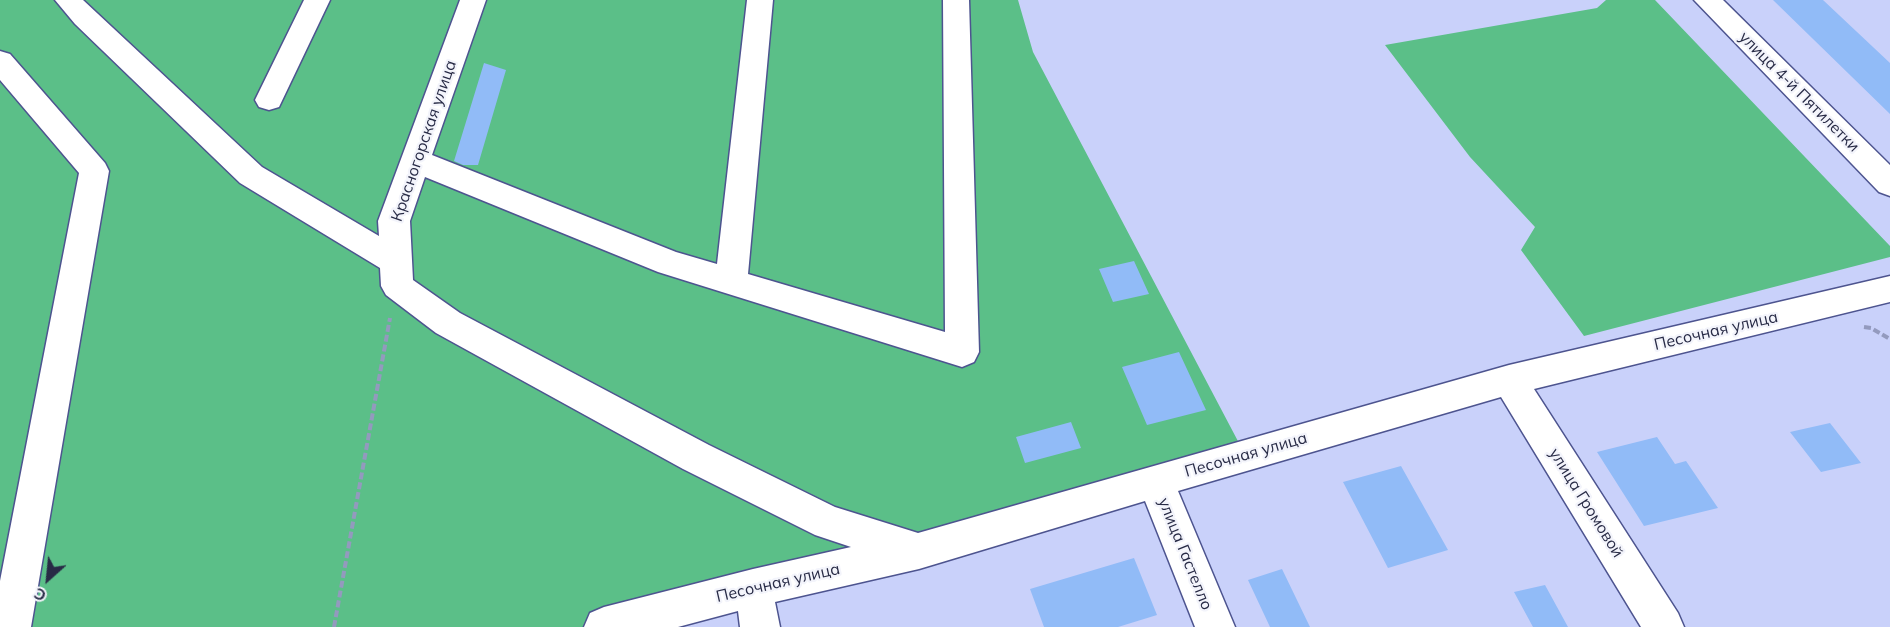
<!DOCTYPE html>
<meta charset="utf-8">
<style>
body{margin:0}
#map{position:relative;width:1890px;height:627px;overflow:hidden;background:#c9d1fa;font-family:Mulish,sans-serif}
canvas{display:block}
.north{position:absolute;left:18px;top:549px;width:60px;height:60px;-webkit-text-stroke:4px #f3f4fb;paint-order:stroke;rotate:207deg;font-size:16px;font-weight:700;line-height:24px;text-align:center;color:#282b46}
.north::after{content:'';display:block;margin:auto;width:21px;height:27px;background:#282b46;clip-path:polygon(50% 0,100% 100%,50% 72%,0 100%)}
</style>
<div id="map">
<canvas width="1890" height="627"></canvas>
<div class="north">С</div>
</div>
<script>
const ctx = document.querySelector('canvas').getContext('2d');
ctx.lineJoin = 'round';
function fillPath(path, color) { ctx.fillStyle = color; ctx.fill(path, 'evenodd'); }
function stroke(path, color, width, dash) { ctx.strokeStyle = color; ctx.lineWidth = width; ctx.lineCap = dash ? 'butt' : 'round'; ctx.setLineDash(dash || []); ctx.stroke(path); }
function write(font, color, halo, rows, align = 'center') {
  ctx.font = font + ' Mulish,sans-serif'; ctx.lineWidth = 4.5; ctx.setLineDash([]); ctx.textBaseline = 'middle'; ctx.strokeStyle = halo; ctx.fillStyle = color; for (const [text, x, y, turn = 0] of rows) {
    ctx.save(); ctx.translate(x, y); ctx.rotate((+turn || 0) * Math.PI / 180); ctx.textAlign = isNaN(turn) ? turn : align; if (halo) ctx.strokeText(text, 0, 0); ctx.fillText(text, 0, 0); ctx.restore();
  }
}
fillPath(new Path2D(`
 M0,0h1018l15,52 217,412 -585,163h-665z
 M1606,0h49l235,246v11l-306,79 -63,-86 14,-23 -65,-70 -85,-112 212,-37z`), '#5bbf88');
fillPath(new Path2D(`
 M1773,0h50l67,63v51z
 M484,63l22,7 -28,95h-15l-9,-4z
 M1134,261l15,33 -36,8 -14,-33z
 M1179,352l27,58 -59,15 -25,-58z
 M1071,422l10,26 -56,15 -9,-26z
 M1830,423l31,40 -40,9 -31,-40z
 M1657,437l18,27 11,-3 32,47 -74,18 -47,-74z
 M1401,466l47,84 -60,18 -45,-86z
 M1134,558l23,57 -39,12h-74l-14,-38z
 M1282,569l28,58h-40l-22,-47z
 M1545,585l23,42h-35l-19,-35z`), '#91bbf7');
const minor = new Path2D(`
 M55,0h28l179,167 117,69 -1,-15 82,-221h26l-54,155 244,97 41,12 30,-264h26l-25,274 197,58 -2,-332h26l10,352 -5,10 -12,5 -304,-95 -233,-95 -15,44 3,59 47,33 249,132 126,62 83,26 591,-168 381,-89v26l-356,87 144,224 6,14h-43l-140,-230 -323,94 57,136h-40l-50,-126 -226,68 -144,33 5,25h-40l-2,-16 -60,16h-94l6,-14 14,-6 149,-38 98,-22 -36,-12 -132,-66 -247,-136 -50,-38 -5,-9 -1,-18 -140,-85 -165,-159z
 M304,0h26l-51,107 -10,3 -10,-3 -4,-7z
 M1694,0h29l167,165v31l-11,-4z
 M0,51l10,3 95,109 4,8 -78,456h-31v-46l79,-408 -79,-93z`);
stroke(minor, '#4d548f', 3);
stroke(new Path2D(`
 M1864,327l7,1 19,11
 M334,627l56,-309`), '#939abe', 4, [7, 3]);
fillPath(minor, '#fff');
write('16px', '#282b46', '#f3f4fb', [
 ["улица 4-й Пятилетки",1799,92,45],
 ["Красногорская улица",424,141,-71],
 ["Песочная улица",1716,331,-13],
 ["Песочная улица",1246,455,-16],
 ["улица Громовой",1586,503,58],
 ["улица Гастелло",1185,554,68],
 ["Песочная улица",778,583,-13]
]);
</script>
